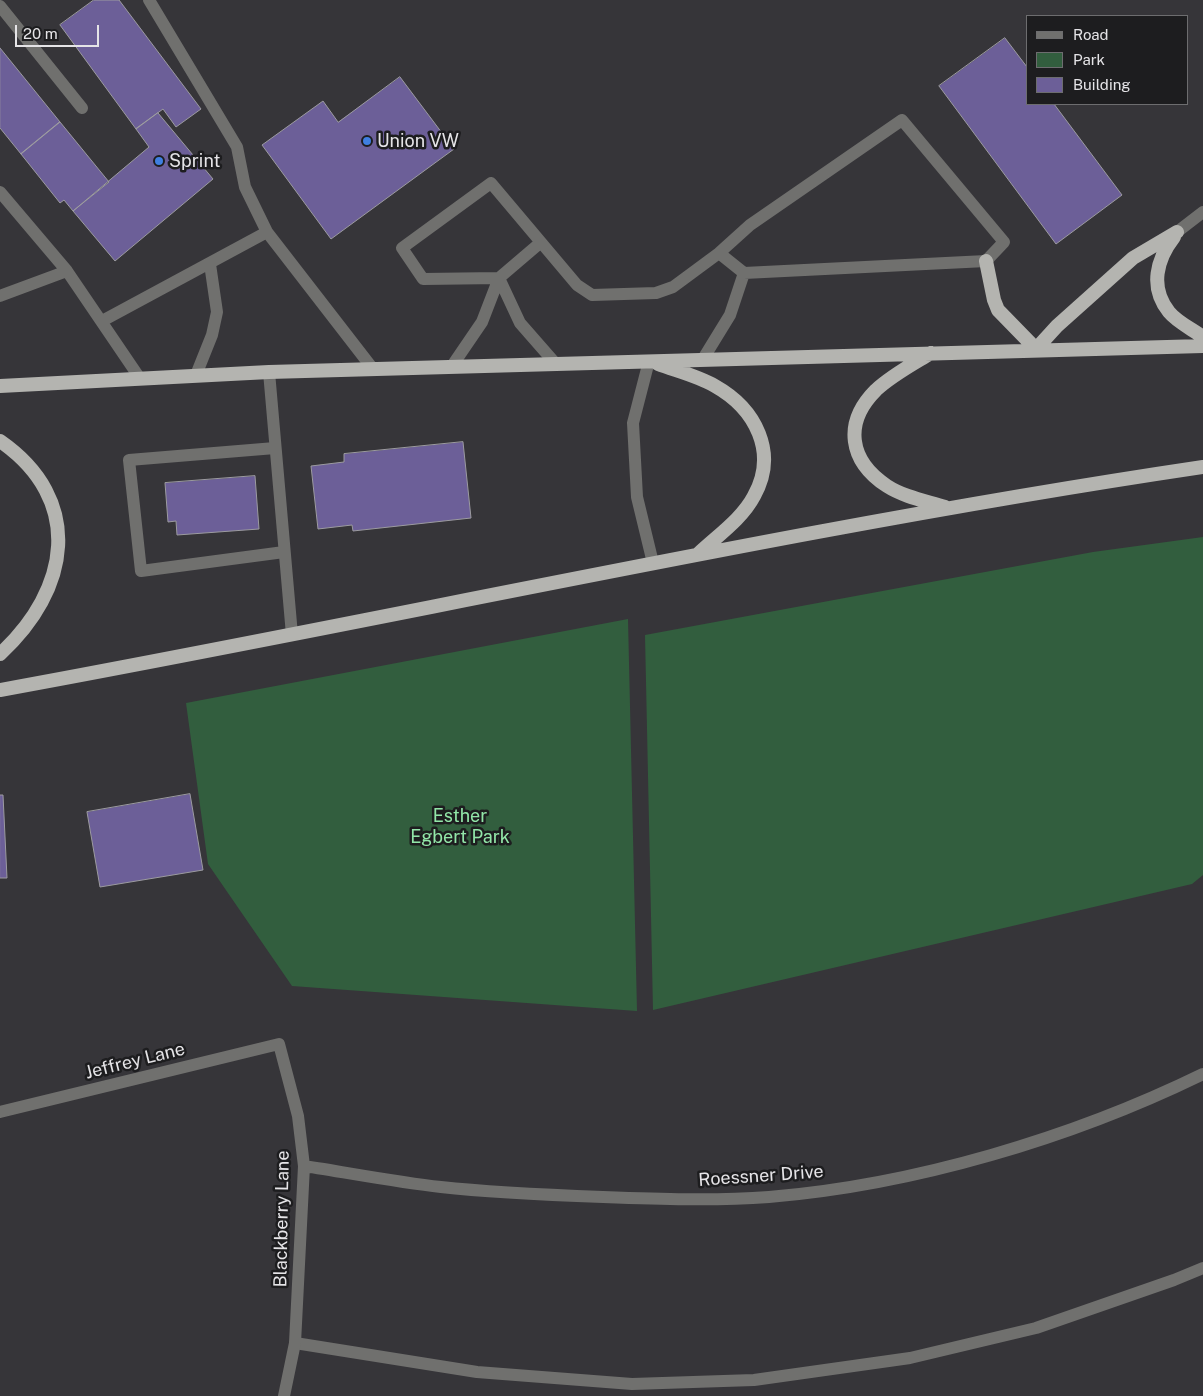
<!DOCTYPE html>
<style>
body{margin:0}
#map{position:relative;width:1203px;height:1396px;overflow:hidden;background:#363539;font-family:"Public Sans",sans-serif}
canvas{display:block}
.legend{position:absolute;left:1026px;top:15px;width:162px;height:90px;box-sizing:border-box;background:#1d1d1f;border:1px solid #6d6d6f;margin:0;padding:6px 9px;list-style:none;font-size:15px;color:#e5e4e7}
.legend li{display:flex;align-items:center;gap:10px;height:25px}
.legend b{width:25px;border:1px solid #6d6d6f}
.scale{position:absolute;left:15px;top:25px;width:84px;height:22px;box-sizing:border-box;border:2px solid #e5e4e7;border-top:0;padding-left:6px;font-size:15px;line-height:18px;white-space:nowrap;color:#e5e4e7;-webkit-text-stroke:4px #1d1d1f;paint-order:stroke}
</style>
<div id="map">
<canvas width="1203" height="1396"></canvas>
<ul class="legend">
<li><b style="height:6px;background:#70706e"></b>Road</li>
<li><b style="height:14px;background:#325e3e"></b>Park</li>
<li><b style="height:14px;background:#6c5f98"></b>Building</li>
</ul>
<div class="scale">20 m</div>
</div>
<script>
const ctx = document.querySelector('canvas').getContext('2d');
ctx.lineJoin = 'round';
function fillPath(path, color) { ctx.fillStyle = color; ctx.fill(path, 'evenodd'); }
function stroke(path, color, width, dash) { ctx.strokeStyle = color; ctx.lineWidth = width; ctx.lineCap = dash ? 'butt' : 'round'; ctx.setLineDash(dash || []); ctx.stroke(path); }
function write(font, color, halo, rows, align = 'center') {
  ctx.font = font + ' "Public Sans",sans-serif'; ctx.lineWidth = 5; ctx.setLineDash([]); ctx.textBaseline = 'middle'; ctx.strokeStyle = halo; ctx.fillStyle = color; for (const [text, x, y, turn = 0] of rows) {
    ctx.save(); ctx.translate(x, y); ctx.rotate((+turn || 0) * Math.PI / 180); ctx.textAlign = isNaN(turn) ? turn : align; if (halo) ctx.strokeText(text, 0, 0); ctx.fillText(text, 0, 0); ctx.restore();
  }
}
fillPath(new Path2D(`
 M1203,537v338l-11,9 -539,126 -8,-375 448,-83z
 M628,619l9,392 -345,-25 -84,-122 -22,-161z`), '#325e3e');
const building = new Path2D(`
 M94,0h25l82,109 -25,18 -13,-18 -27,20 -76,-104z
 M1005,38l22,29v37h27l68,91 -66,49 -117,-158z
 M0,48l60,74 -39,32 -21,-26z
 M400,77l54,72 -123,90 -69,-94 61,-44 15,21z
 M158,113l55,66 -98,82 -42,-50 76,-64 -13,-18z
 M60,122l49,60 -36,29 -9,-11 -4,3 -39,-49z
 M463,442l8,76 -118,13 -1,-6 -34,4 -7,-63 33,-4v-8z
 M255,476l4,53 -82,6 -1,-14 -8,1 -3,-39z
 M190,794l13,76 -103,17 -13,-75z
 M0,795h3l4,83h-7z`);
fillPath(building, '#6c5f98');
stroke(building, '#9c9ba0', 1);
stroke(new Path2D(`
 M149,0l88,147 8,40 22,45 106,137
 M0,6l82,102
 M0,192l67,79 -67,25
 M540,243l-41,35 -76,1 -21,-31 89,-65 86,102 15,10 64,-2 17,-6 46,-34 31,-28 152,-105 102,122 -18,19 -242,12 -25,-20
 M67,271l72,106
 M102,321l165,-89
 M703,359l27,-44 14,-42
 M649,361l-16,62 4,74 16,66
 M452,366l30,-44 17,-44 21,45 35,40
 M269,372l23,263
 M196,375l16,-40 5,-23 -7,-48
 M275,448l-146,12 12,111 143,-19
 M295,1343l182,29 155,12 122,-4 156,-22 126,-30 138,-48 29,-12`), '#70706e', 12);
stroke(new Path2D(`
 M1177,232l26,-20
 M0,1112l279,-68 19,72 6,50 -9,177 -11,53
 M304,1166c46,7 91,16 137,21 54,6 108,8 162,10 55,2 111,4 166,0 145,-12 303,-59 434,-123`), '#70706e', 12);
stroke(new Path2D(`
 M1174,237c-17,22 -25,50 -5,75 8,10 23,17 34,25
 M986,261l8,39 4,10 38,39 21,-23 76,-68 44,-26
 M931,353c-18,11 -39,22 -55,37 -33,33 -27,71 11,96 17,11 39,15 58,21
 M658,364c19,7 40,12 57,22 41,23 63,67 39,110 -12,23 -37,40 -56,58
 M0,386l269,-14 934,-26
 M0,441c85,59 70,149 0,213
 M0,690c401,-73 799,-163 1203,-223`), '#b4b4b0', 14);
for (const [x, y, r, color] of [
 [367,141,5,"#3f7fe0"],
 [159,161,5,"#3f7fe0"]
]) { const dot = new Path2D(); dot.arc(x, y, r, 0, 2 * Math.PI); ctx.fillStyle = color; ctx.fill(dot); stroke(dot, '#1d1d1f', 2); }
write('18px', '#e5e4e7', '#1d1d1f', [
 ["Union VW",377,141],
 ["Sprint",169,161]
], 'left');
write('18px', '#92e6a8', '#1d1d1f', [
 ["Esther",460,816],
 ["Egbert Park",460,837]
]);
write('18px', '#e5e4e7', '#1d1d1f', [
 ["Jeffrey Lane",135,1061,-14],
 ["Roessner Drive",761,1176,-4],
 ["Blackberry Lane",282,1219,-89]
]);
</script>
